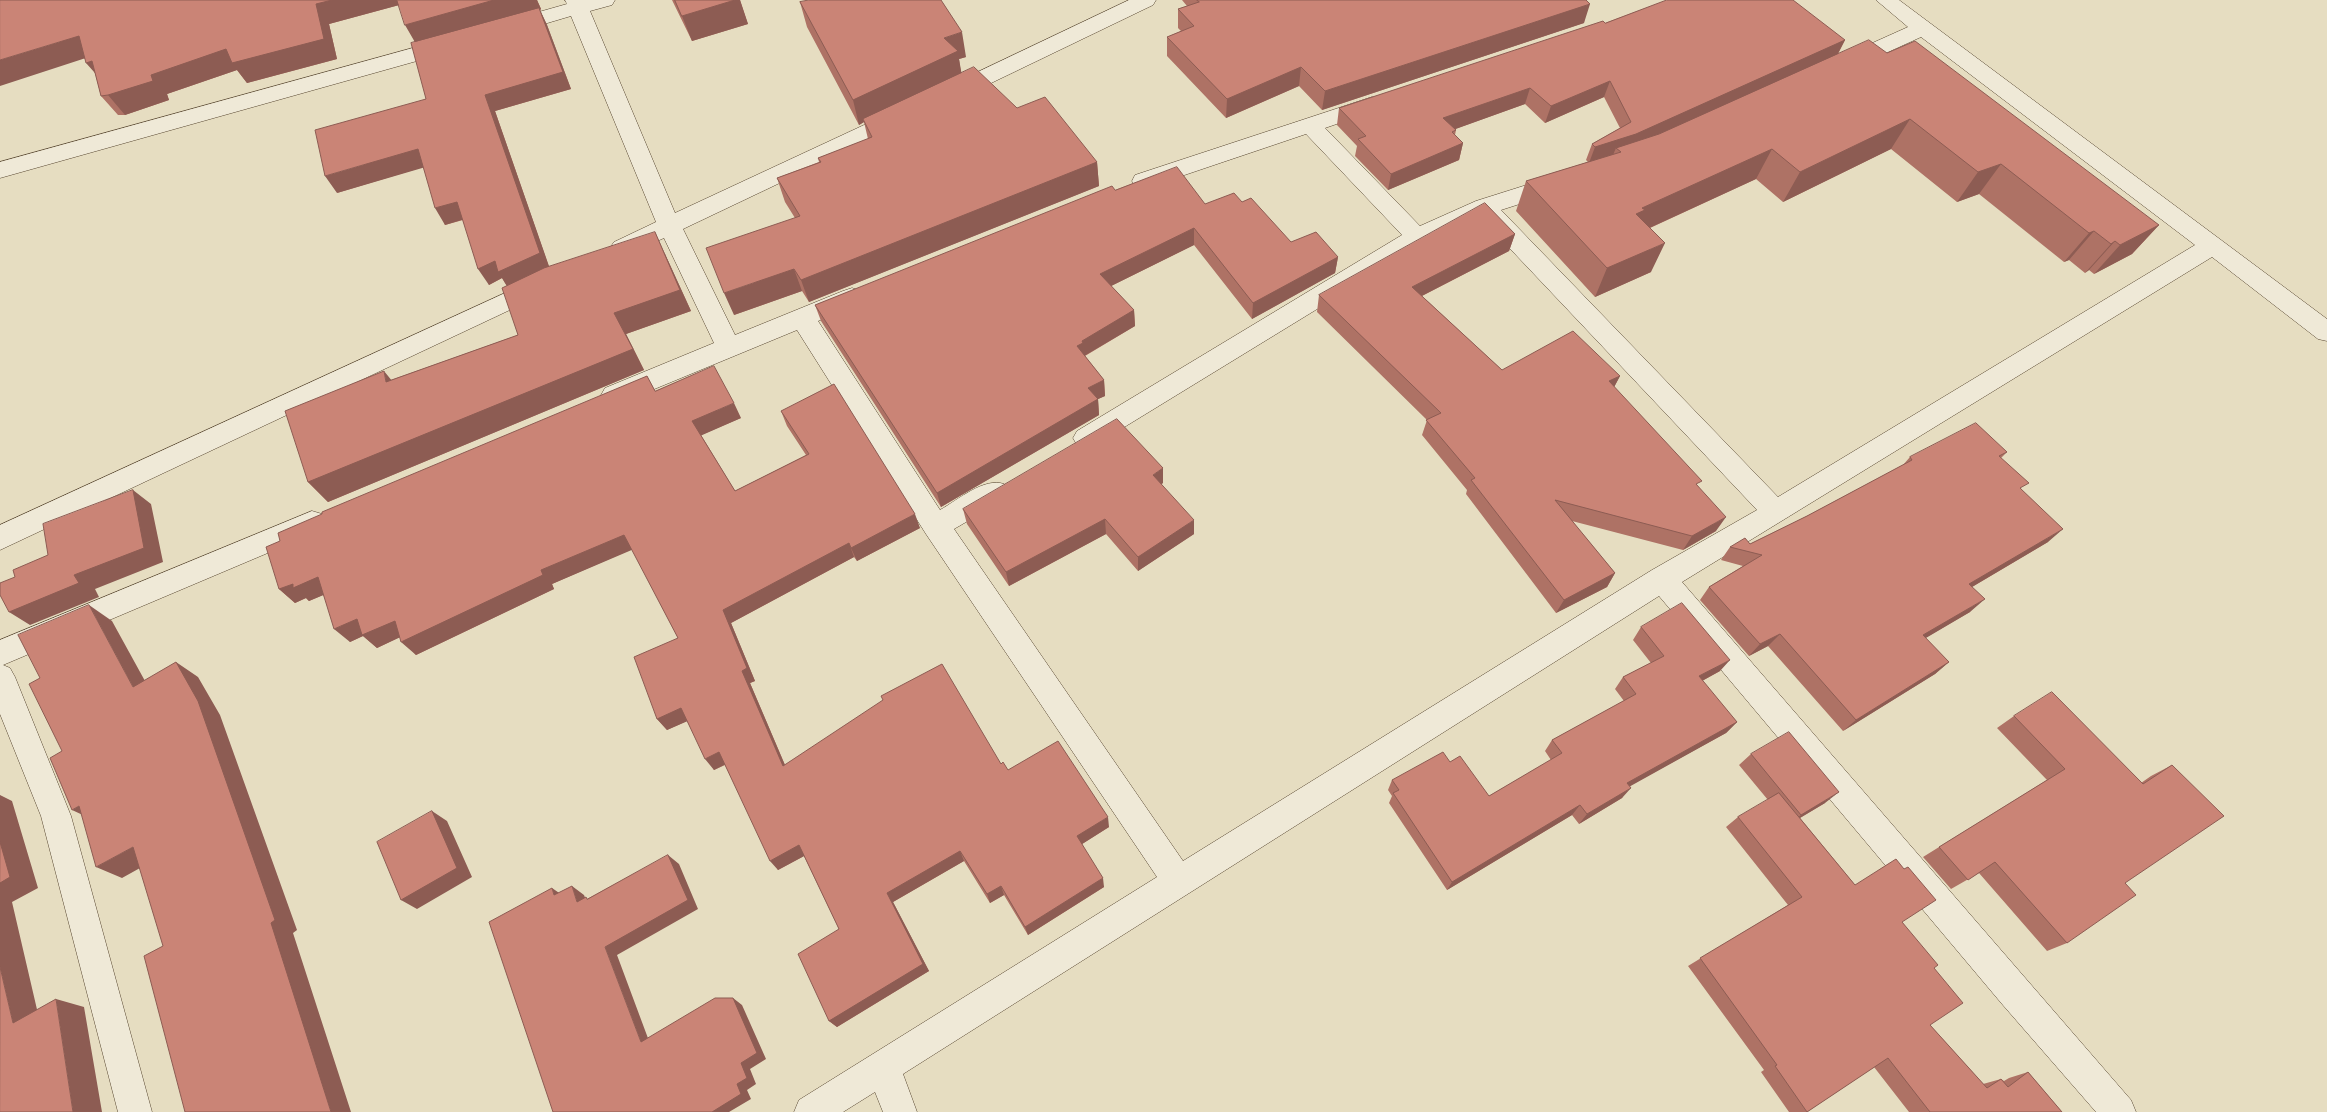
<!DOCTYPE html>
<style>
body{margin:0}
canvas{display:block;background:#e6ddc1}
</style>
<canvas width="2327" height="1112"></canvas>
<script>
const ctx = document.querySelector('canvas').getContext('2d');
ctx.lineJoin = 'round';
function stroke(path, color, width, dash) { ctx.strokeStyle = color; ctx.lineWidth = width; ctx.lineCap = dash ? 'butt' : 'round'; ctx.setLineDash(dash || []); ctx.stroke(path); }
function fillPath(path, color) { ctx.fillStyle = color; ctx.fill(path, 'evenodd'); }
const minor = new Path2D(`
 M565,0h50l-3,5 -22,6 85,202 217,-101 8,-2 8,2 3,5 -3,5 -225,107 52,106 108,-44 9,-3 9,3 3,6 -3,6 -43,18 122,189c18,-10 44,-33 64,-26l4,8 -4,8 -50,29 229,332 469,-291 105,-60 -276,-292 -56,25 -330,202 -9,3 -9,-3 -4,-7 4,-7 325,-196 -96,-101 -163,55 -8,-2 -3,-6 3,-6 237,-78 8,2 3,5 -3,5 -55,19 95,98 56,-25 79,-25 8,2 3,6 -3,6 -62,20 277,287 417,-252 -274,-208 -68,31 -7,2 -7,-2 -4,-5 4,-5 69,-31 -32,-27h23l428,319v22l-9,-2 -106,-82 -530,325 449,518 5,12h-40l-94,-108 -343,-408 -756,478 14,38h-34l-8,-20 -32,20h-49l5,-12 358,-223 -231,-343 -129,-204 -174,72 -9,3 -9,-3 -4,-7 4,-7 109,-45 -50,-105 -42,19 -8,-3 -4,-6 4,-6 42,-20 -85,-206 -64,19 -7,-2 -3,-5 3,-5 67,-19z
 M1129,0h27l-3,5 -195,94 -8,2 -8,-2 -3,-5 3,-5z
 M449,38l7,2 3,5 -3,5 -456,128v-16z
 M540,277l8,3 4,6 -4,6 -548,258v-25z
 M312,511l10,3 4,8 -4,8 -319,135 7,3 5,9 56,139 81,296h-34l-77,-296 -41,-102v-74z`);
stroke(minor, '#574630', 1);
fillPath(minor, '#efe9d7');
fillPath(new Path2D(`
 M0,0h537l4,9 -1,1 7,15 24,64 -76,22 54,156 116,-13 26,57 -65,23 18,36 -316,132 -20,-20 83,-102 127,-45 -11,-49 -5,-8 -13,7 -26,-65 -18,5 -22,-58 -86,26 89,-94 -11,-57 -16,-37 -70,19 8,35 -90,24 -10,-13 -70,24 2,6 -44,15h-7l-17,-19 -6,-23 -10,-14z
 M672,0h68l8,24 -56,17z
 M1182,0h404l-2,23 -262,87 -23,-24 -73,32 -59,-62v-19l14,-6 -3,-3v-19l9,-3z
 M800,2l166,55 -7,2 2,14 56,35 80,54 2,24 -290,116 -7,-11 -68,24 61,-97 -10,-16 -8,-24 42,-16 -1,-4 50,-19 -4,-17 -5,3 -52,-98z
 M1605,23l240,17 -7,14 49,-1 272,172 -27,29 -38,20 -5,-4 -4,3 -16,-13 -5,2 -85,-68 -22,8 -66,-53 -108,53 -27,-23 -106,49 1,44 -56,25 -79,-86 10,-30 62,-19 -2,-2 6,-16 28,-16 -16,-31 -59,26 -20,-19 -70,25 1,1 -1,5 8,8 -4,17 -71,30 -33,-34 2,-10 -20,-21 2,-17z
 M1115,190l90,14 37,-2 49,40 47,15 -3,16 -83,46 -58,-74 -83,41 23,24 1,16 -50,30 19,24 1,16 -7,3 1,16 -158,92 -120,-186 -6,-16z
 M1515,234l-6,17 -87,45 80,74 118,6 -6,11 84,99 18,45 -33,19 -111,-29 43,52 -8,14 -51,26 -90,-119 1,-4 -45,-55 5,-15 -110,-108 2,-17z
 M647,376l8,15 86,27 -40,17 34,56 71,-36 -19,-29 -6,-15 139,117 -63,33 -3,-4 -123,66 24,58 -5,2 35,82 216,-1 7,6 101,57 -27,17 22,43 -76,48 -24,-40 -14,8 -26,-42 -71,41 36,69 -92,56 -8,-6 10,-92 -35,-73 -26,14 -53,-105 -11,5 -27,-49 -20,9 -10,-11 21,-81 -46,-89 -80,35 2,5 -138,66 -16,-18 -23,11 -14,-12 -13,6 -27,-47 -14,6 -3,-3 -11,5 -16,-14 1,-48z
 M2007,452l-6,6 21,32 26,52 -76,45 -2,25 -45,26 24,24 -14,12 -92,57 -75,-85 -19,10 -49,-56 9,-13 34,-21 -22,-6 9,-13 20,-3 57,-28 96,-51 7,-8z
 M1163,483l-2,1 33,50 -56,37 -32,-37 -97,52 -42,-62 -4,-15z
 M1641,627l79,44 -18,10 35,41 -11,11 -97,53 -7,12 -43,26 -7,-9 -125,75 -58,-87 3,-7 -4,-6 4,-10 58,-18 39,34 62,-36 -6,-9 7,-11 72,-39 -9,-12 8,-12 28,-14 -18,-23z
 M2014,716l127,67 10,-7 21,-11 -47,118 -58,60 -20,8 -68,-78 -28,16 -28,-32 124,-77 -50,-52z
 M1751,754l74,49 -25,15 55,67 47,37 32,46 -4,57 53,59 18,-5 3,2 5,-3 19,-6 34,40h-153l-35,-45 -67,45h-18l-28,-40 3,-2 -76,-104 100,-61 -62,-78 12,-10 30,-17 -29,-35z`), '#ae7265');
fillPath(new Path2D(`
 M332,0h69l2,4 -74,20 8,35 -90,24 -10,-13 -70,24 2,6 -44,15 -17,-20 43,-20 165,-71z
 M494,0h43l4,9 -1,1 7,15 24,64 -76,22 55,158 -42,19 -6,-10 -13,7 -11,-16 7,-174 -69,-51 -11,-19z
 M735,0h5l8,24 -56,17 -10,-25z
 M1590,4l-6,19 -262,87 3,-19z
 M962,32l4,25 -7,2 3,17 -99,43 1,3 -5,3 -6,-25 91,-62z
 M79,36l16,19 -95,31v-26z
 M1845,40l-9,17 -215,95 -5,-4 -3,7 -24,8 6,-16z
 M92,61l11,21 -17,-19z
 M1301,67l-2,19 -73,32 1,-19z
 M1610,81l-6,16 -59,26 6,-17z
 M1530,88l-5,16 -86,31 4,-17z
 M1910,119l-19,30 -108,53 17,-30z
 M1463,143l-4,17 -71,30 3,-16z
 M418,149l11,17 -92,27 -12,-17z
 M1772,149l-16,30 -122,56 2,-21 6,-6z
 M1097,162l2,24 -290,116 -8,-22z
 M2001,164l-22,30 -22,8 21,-30z
 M457,202l11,16 -23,7 -10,-17z
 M2159,225l-27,29 -38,20 26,-29z
 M1194,228v17l-93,46 -1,-17z
 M2094,231l-25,29 -5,2 25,-29z
 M655,232l36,79 -65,23 18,36 -316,132 -20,-20 306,-169z
 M1515,234l-6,17 -101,52 4,-16z
 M2115,241l-26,29 -4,3 26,-29z
 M1665,243l-14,29 -56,25 12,-29z
 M1338,257l-3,16 -83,46 1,-16z
 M794,269l8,22 -68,24 -10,-22z
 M1134,310l1,16 -51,30 -7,-10 5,-5z
 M384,371l17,21 -15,-10z
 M1620,376l-8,15 -3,-10z
 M1104,380l1,16 -16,7 -1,-15z
 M1098,399l1,16 -158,92 -4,-14z
 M734,403l7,15 -41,18 -8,-15z
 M1163,468v15l-10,7v-15z
 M133,490l18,14 12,58 -68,27 4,8 -69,28 -21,-13 65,-37z
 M915,514l5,14 -63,33 -6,-13z
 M1726,517l-10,14 -33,19 9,-14z
 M1105,519l1,15 -97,52 -3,-14z
 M1194,520v14l-56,37v-14z
 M2063,529l-15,13 -93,55 14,-13z
 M624,535l10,14 -82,35 2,5 -138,66 -15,-13 140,-72z
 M849,543l5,14 -123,66 24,58 -5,2 40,94 -7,-11 -41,-95 -19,-61z
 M1615,573l-8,14 -51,26 8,-13z
 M318,577l15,14 -24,10 -3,-3 -11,5 -16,-14 14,-5z
 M1985,599l-15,13 -61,36 14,-13z
 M89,605l23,16 44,80 -23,-14z
 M357,619l38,2 14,12 -32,15 -14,-12 -13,6 -16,-13z
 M1780,634l-12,12 -19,10 11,-12z
 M1730,660l-10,11 -31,17 10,-12z
 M176,662l22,15 22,38 77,215 -4,3 58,179h-20z
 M1949,662l-14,12 -92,57 13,-11z
 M681,708l9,12 -23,10 -10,-11z
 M1737,722l-11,11 -108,60 9,-10z
 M719,752l9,11 -14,7 -9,-11z
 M1631,788l-9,10 -43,26 8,-10z
 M1839,792l-14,11 -37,22 13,-10z
 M0,795l12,6 26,87 -26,14 30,129 -29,-8 -13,-56z
 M1580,805l-8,10 -125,75 5,-8z
 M79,806l19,16 -26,-12z
 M432,811l15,10 25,56 -55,32 -16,-9z
 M1108,817l1,10 -30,19 -2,-10z
 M799,845l7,10 -28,15 -8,-9z
 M133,847l25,11 -36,20 -26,-11z
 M960,851l4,10 -71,41 36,69 -92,56 -8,-6 58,-128z
 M668,855l11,9 19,45 -81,46 35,94 -11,-7 -36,-95z
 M1103,878l1,9 -76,48 -3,-8z
 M572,886l12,9 6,15 -13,-8z
 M1001,886l3,9 -14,8 -3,-9z
 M552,888l13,9 -11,-2z
 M733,998l9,7 24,54 -16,10 6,15 -9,6 4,9 -22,13h-17l25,-28 4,-21z
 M56,999l28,8 18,105h-29z`), '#8d5c53');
const building = new Path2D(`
 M0,0h332l-16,4 8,35 -92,24 -6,-14 -75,26 2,6 -45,14 -7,1 -9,-35 -6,2 -7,-27 -79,24z
 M397,0h97l-89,25z
 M675,0h60l-53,16z
 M809,0h132l21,32 -18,6 14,13 -105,49 -53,-98z
 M1197,0h389l4,4 -265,87 -24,-24 -74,32 -60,-62 27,-11 -16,-17 21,-7z
 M1667,0h126l52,40 -209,94 -41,13 -3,-3 39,-22 -21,-41 -59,25 -21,-18 -87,30 13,12 -4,2 11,11 -72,31 -33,-35 8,-3 -27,-28 264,-87 2,2z
 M539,8l24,64 -78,23 55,158 -42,19 -3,-11 -17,8 -21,-67 -22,6 -17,-59 -93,27 -10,-46 111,-31 -15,-56z
 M1869,40l18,13 28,-12 244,184 -39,20 -5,-4 -4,3 -17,-13 -5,2 -88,-69 -23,8 -68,-53 -110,53 -28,-23 -130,59 3,2 -9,4 29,29 -58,25 -81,-87 95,-29 -5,-4 43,-14z
 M974,67l43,41 28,-11 52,65 -296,118 -7,-11 -70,24 -18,-45 94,-32 -23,-38 44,-16 -3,-4 54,-21 -9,-18z
 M1177,167l28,37 29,-11 8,9 9,-4 40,44 25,-10 22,25 -85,46 -59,-75 -94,46 34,36 -52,31 1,2 -6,3 27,34 -16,8 10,11 -161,94 -122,-188 297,-119 3,4z
 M1485,203l30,31 -103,53 90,83 71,-39 47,45 -11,5 93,100 -6,3 30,33 -34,19 -137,-36 60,73 -51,27 -93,-120 4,-2 -49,-58 15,-7 -122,-118z
 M655,232l25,58 -66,23 19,36 -325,133 -23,-71 99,-40 2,11 132,-47 -16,-47 42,-20z
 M714,366l20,37 -42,18 43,70 74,-37 -28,-43 53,-27 81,130 -64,34 -2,-5 -126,67 24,58 -5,3 41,95 100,-66 -2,-4 61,-32 59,100 2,-2 5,8 50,-29 50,76 -31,19 26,42 -78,49 -24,-41 -14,8 -27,-43 -73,42 36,71 -94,57 -31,-67 41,-25 -40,-84 -29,16 -51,-109 -14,7 -24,-51 -24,11 -23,-62 44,-19 -54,-103 -83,35 2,5 -142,67 -6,-21 -33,14 -5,-16 -23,10 -16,-52 -25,11v-4l-14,5 -13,-42 14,-6 -2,-8 44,-19v-2l325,-136 8,15z
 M1117,419l46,49 -10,7 41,45 -56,37 -33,-38 -99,53 -43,-63z
 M1976,423l31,29 -8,4 30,27 -9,5 43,41 -94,55 16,15 -62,36 26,27 -93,58 -76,-86 -20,10 -51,-57 53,-32 -32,-8 15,-9 5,6 57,-28 105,-56 -2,-3z
 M133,490l11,58 -70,27 5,8 -70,29 -9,-17v-12l15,-6 -2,-7 35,-15 -5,-31z
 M1682,603l48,57 -31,16 38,46 -110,61 4,5 -44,26 -7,-9 -128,77 -59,-89 6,-3 -7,-10 51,-28 7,10 10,-6 29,40 73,-43 -10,-13 84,-46 -13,-17 41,-21 -23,-29z
 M89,605l44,82 43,-25 22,39 77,219 -4,3 60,189h-146l-41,-156 19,-10 -30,-99 -37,20 -17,-61 -7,4 -22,-52 12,-7 -33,-67 11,-6 -22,-43z
 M2052,692l91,92 29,-19 52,51 -99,67 11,12 -69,48 -72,-81 -27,18 -29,-33 126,-78 -51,-53z
 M1789,732l50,60 -38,23 -50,-61z
 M1779,793l76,92 41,-26 8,10 4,-2 28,33 -34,22 36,43 -4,3 29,35 -33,22 57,63 14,-9 7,8 20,-15 34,40h-132l-42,-54 -81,54 -32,-46 2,-1 -77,-107 102,-61 -64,-80z
 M432,811l25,57 -56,32 -24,-58z
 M0,842l10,35 -10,6z
 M668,855l20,45 -83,47 36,95 74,-44h18l24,55 -16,10 6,15 -10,6 4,10 -29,18h-159l-64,-190 63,-34 2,7 18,-9 5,16 9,-5 1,2z
 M0,967l13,56 43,-24 17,113h-73z`);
fillPath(building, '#ca8476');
stroke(building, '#8d5c53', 1);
</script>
